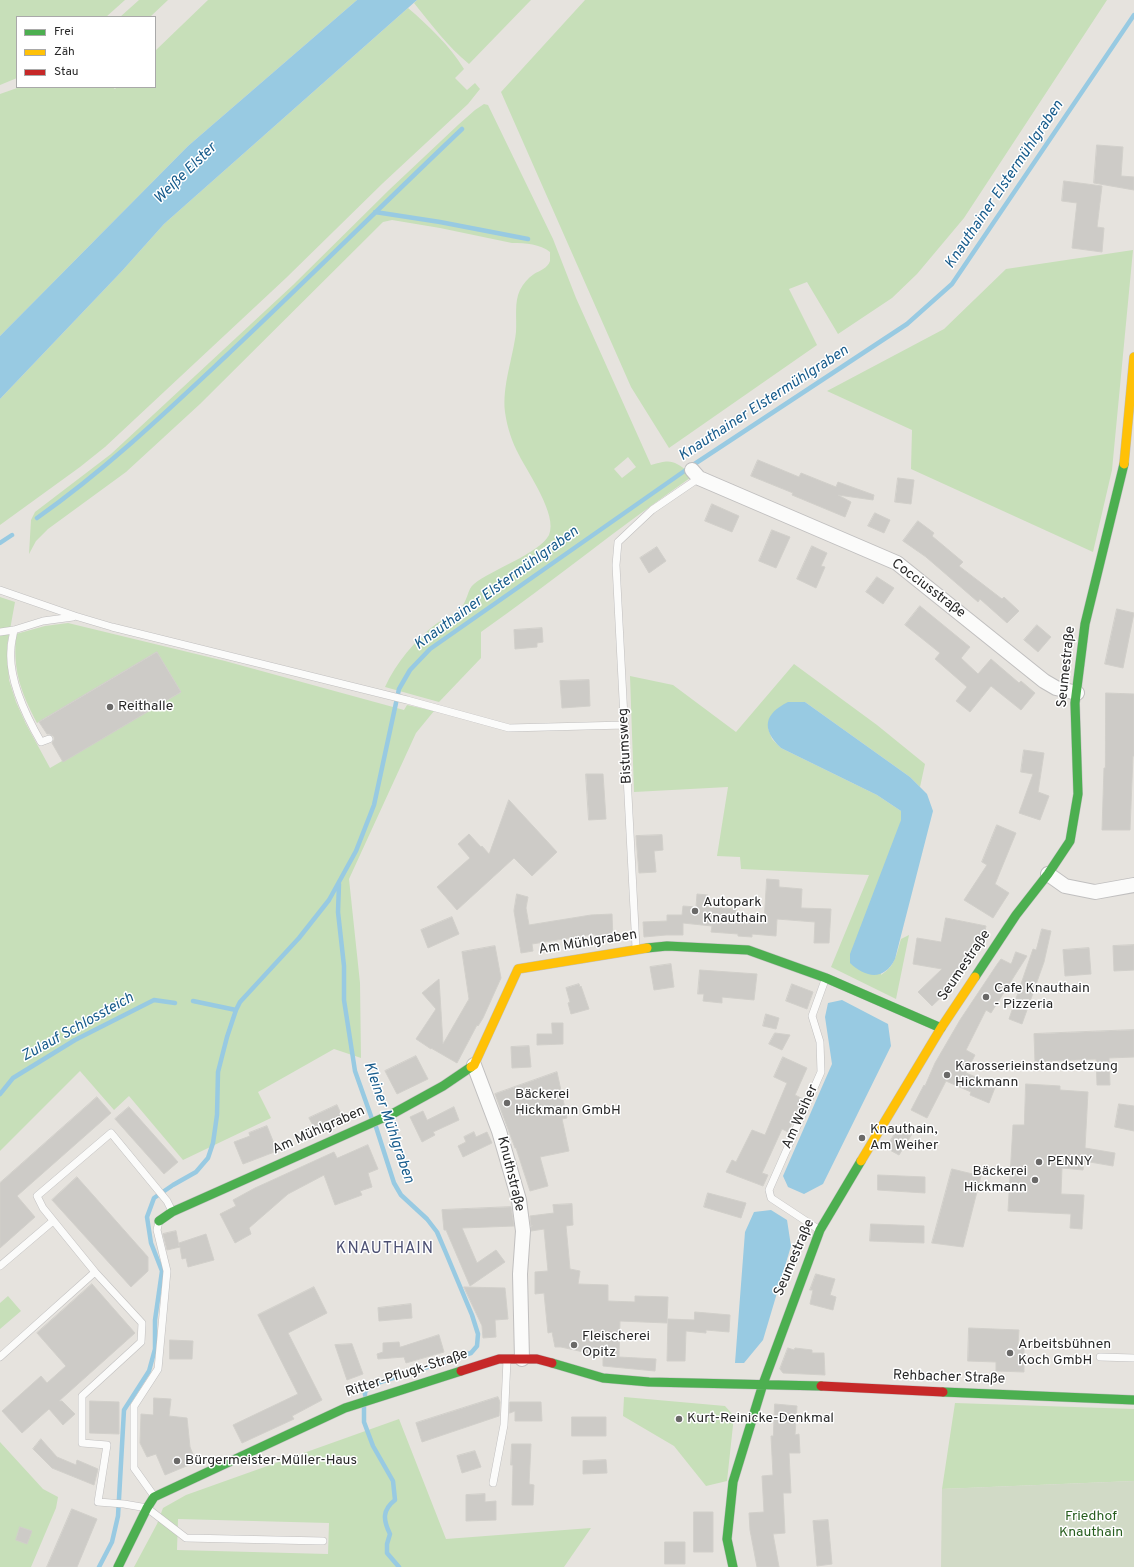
<!DOCTYPE html>
<meta charset="utf-8">
<style>
body{margin:0}
#map{position:relative;width:1134px;height:1567px;overflow:hidden;background:#e6e3de;font-family:Overpass,sans-serif}
canvas{display:block}
.legend{position:absolute;left:16px;top:16px;width:140px;height:72px;box-sizing:border-box;background:#fff;border:1px solid #a9a9a9;margin:0;padding:5px 7px;list-style:none;font-size:12px;color:#282828}
.legend li{display:flex;align-items:center;gap:8px;height:20px}
.legend b{width:20px;border:1px solid #a9a9a9}
</style>
<div id="map">
<canvas width="1134" height="1567"></canvas>
<ul class="legend">
<li><b style="height:5px;background:#4caf50"></b>Frei</li>
<li><b style="height:5px;background:#ffc107"></b>Zäh</li>
<li><b style="height:5px;background:#c62828"></b>Stau</li>
</ul>
</div>
<script>
const ctx = document.querySelector('canvas').getContext('2d');
ctx.lineJoin = 'round';
function fillPath(path, color) { ctx.fillStyle = color; ctx.fill(path, 'evenodd'); }
function stroke(path, color, width, dash) { ctx.strokeStyle = color; ctx.lineWidth = width; ctx.lineCap = dash ? 'butt' : 'round'; ctx.setLineDash(dash || []); ctx.stroke(path); }
function write(font, color, halo, rows, align = 'center') {
  ctx.font = font + ' Overpass,sans-serif'; ctx.lineWidth = 3; ctx.setLineDash([]); ctx.textBaseline = 'middle'; ctx.strokeStyle = halo; ctx.fillStyle = color; for (const [text, x, y, turn = 0] of rows) {
    ctx.save(); ctx.translate(x, y); ctx.rotate((+turn || 0) * Math.PI / 180); ctx.textAlign = isNaN(turn) ? turn : align; if (halo) ctx.strokeText(text, 0, 0); ctx.fillText(text, 0, 0); ctx.restore();
  }
}
fillPath(new Path2D(`
 M0,0h125l-19,17h-89v61l-17,7z
 M139,0h29l-18,17h-30z
 M208,0h149l-169,146 -188,190v-242l20,-7h92l3,2 2,-2h38v-36z
 M417,0h114l-62,64c-21,-17 -38,-40 -55,-61z
 M585,0h522l-143,218 -47,56 -25,24 -54,36 -31,-52 -18,7 28,56 -148,103 -38,-61 -130,-295z
 M408,8c21,18 42,38 56,61l-9,9 12,12 8,-7 5,6 -12,15 -85,79 -97,95 -181,169 -25,20 -80,58v-126l122,-128 42,-47z
 M484,104l4,1 65,134 23,59 75,167c20,-6 22,-5 39,8v5c-71,49 -138,104 -209,154v26l-42,44 -54,-15c11,-24 30,-47 51,-63 7,-5 16,-8 23,-14 9,-8 8,-21 15,-26 17,-14 66,-31 75,-49 9,-20 -21,-62 -30,-80 -7,-13 -12,-28 -14,-43 -3,-26 8,-54 11,-80 1,-14 -2,-30 4,-42 3,-6 8,-12 14,-16 5,-3 14,-6 16,-13 0,-2 0,-6 0,-9 -10,-8 -24,-9 -38,-9l-72,-15 -48,-8 -9,2 -183,182 -74,68 -78,57 -12,12 -7,13 2,-34 4,-8 76,-58 182,-169 96,-95 69,-65 17,-15zM628,457l8,10 -14,11 -8,-9z
 M1133,250l-21,220 -19,82 -182,-83 1,-39 -85,-39 117,-62 62,-60z
 M0,597l15,5 -8,44 2,34 7,22 10,22 24,44 131,-76 -24,-40 -120,71c-17,-33 -24,-52 -21,-89l29,-8 23,-3 157,38 179,49 3,-5 27,6 -18,22 -67,146 11,104 1,75 -27,-9 -76,43 13,26 -88,42 -54,-64 -15,14 -34,-39 -80,80z
 M794,664l83,61 48,39 -5,23 -10,-10 -105,-75 -37,26 4,11 9,9 96,47 24,16v9l-20,155c15,-10 15,-20 20,-36l8,-4 -13,64 -65,-32 38,-92 -128,-6 -1,-12 -23,-1 11,-69 -94,5 -4,-116 43,9 63,47z
 M8,1296l13,15 -21,18v-26z
 M624,1397l101,9 9,10 -7,65 -21,5 -32,-40 -51,-30z
 M955,1403l179,6v72l-192,8z
 M399,1419l47,120 145,-11 -27,39h-430l23,-43 6,-16 23,-13zM178,1519l151,4 -1,31 -151,-4z
 M0,1442l43,47 15,8 -2,11 -25,59h-31z`), '#c7dfb9');
fillPath(new Path2D(`
 M1134,1481v86h-193l1,-78z`), '#d1dac6');
fillPath(new Path2D(`
 M357,0h60l-253,224 -42,47 -122,128v-63l188,-190z
 M788,702h17l105,75 17,17 6,17 -38,148c-11,22 -29,19 -45,4v-9l51,-134v-9l-24,-16 -96,-47c-20,-19 -17,-34 7,-46z
 M842,1000l46,24 3,22 -68,138 -19,10 -16,-7 -5,-11 49,-112 -7,-47 3,-14z
 M771,1210l16,10 4,26 -28,94 -19,23h-9l10,-131 9,-20z`), '#98cae2');
stroke(new Path2D(`
 M375,212l65,10 88,17
 M37,518c68,-48 127,-104 188,-161 80,-75 157,-152 237,-228
 M0,543l12,-8
 M339,884l-1,28 6,54v34l11,71 17,48
 M193,1001l43,9
 M0,1094l13,-16 62,-38 79,-40 21,3
 M365,1395v-3l6,-7 100,-32 6,-7 1,-12 -6,-19 -26,-62 -9,-21 -10,-13 -26,-24 -7,-12 -18,-56
 M364,1406v16l9,24 20,35 2,19c-13,10 -12,20 -5,34l-3,10v9l12,14
 M99,1567l13,-25 6,-26 6,-106 25,-39 6,-22v-29l7,-49 -11,-28 -4,-26 7,-19 19,-13 23,-13 12,-14 5,-15 4,-28 1,-43 9,-35 9,-27 4,-8 59,-64 30,-38 27,-49 18,-46 25,-116 11,-19 20,-21 263,-184 214,-141 45,-40 182,-269`), '#98cae2', 4.5);
const building = new Path2D(`
 M1097,145l26,2 -2,29 13,1v13l-40,-7z
 M1064,181l38,5 -5,41 7,1 -2,24 -30,-4 5,-45 -15,-2z
 M758,460l41,17 2,-4 35,14 2,-5 36,13 -1,5 -35,-5 13,7 -6,15 -53,-22 1,-2 -42,-17z
 M898,478l16,2 -3,24 -16,-2z
 M712,504l27,12 -7,16 -27,-11z
 M875,513l15,7 -6,13 -16,-7z
 M918,521l16,12 -2,3 31,26 -4,4 43,33 2,-2 15,14 -12,12 -27,-24 -2,3 -52,-45 -23,-16z
 M772,530l18,7 -14,31 -17,-7z
 M812,546l15,7 -6,13 4,1 -9,21 -19,-9z
 M657,547l9,14 -17,12 -9,-15z
 M877,577l17,11 -11,16 -17,-12z
 M920,606l50,41 -9,11 17,16 13,-15 28,24 2,-2 14,12 -14,17 -30,-24 -21,26 -14,-11 11,-14 -32,-28 5,-6 -35,-28z
 M1117,609l17,4 -11,55 -18,-4z
 M1037,625l14,12 -13,15 -14,-12z
 M542,628l1,14 -6,1v4l-22,2 -1,-19z
 M157,652l24,40 -118,70 -11,-19 2,-3v-3l-4,-3h-3l-8,-12z
 M589,680l1,26 -28,2 -2,-27z
 M1106,693l28,1v62h-1l-3,74h-28l2,-62h1z
 M1024,750l20,3 -6,39 11,4 -9,24 -21,-7 14,-39 -12,-2z
 M586,774h17l3,45 -17,1z
 M509,800l48,52 -25,24 -18,-18 -57,52 -20,-23 33,-29 -12,-14 11,-10 12,13 1,-1 7,8z
 M997,825l19,8 -21,51 14,9 -16,25 -29,-18 23,-35 -5,-3z
 M662,835l1,15 -9,1 2,21 -17,1 -3,-37z
 M767,879l12,1v7l23,2 -1,19 30,1 -2,34h-15l1,-21 -38,-3 -1,17 -24,-2v3l-14,-1v-2l-27,-2 1,-6 -29,-3v12h-17l-22,2 -1,-15 24,-1v-6h15l1,-9 13,1 1,-13 11,1 -1,12 29,2v7l28,2z
 M517,894l11,3 -2,11 3,17 62,-10 21,-1 1,25h-18v-5l-63,10 1,7 -12,2 -7,-42z
 M452,917l7,17 -31,14 -7,-18z
 M946,918l40,8 -3,15h-1l-28,44 -22,21 -14,-14 24,-23 -29,-5 4,-26 24,4z
 M1042,929l9,2 -7,31 -22,62 -13,-5 24,-70 3,1z
 M1134,945v25l-20,1 -1,-25z
 M495,946l6,32 -18,40 -5,8 -1,-1 -20,38 -26,-15v1l-15,-10 20,-30 -14,-16 17,-14 4,65 26,-45 -7,-47z
 M1089,948l2,26 -26,2 -2,-26z
 M1016,952l11,4 -36,57 -5,-3 -20,40 9,5 -9,18 30,12 -7,18 -19,-8 1,-3 -25,-11 -19,37 -16,-8 13,-25 1,1 10,-23 25,-43 38,-57 3,-4 10,5z
 M671,964l3,23 -20,3 -4,-23z
 M700,970l57,4 -3,26 -32,-3v6l-19,-2 1,-7h-6z
 M579,984l1,3 1,-1 8,23 -18,5 -3,-11 2,-1 -4,-14z
 M792,984l21,8 -6,17 -21,-8z
 M766,1014l13,4 -3,11 -13,-3z
 M552,1023h11v21l-26,1v-11h15z
 M1134,1030v27l-25,1 1,27h-13l-1,-26 -61,3 -1,-28z
 M775,1033l15,2 -8,15 -13,-6z
 M529,1046l2,21 -19,1 -1,-21z
 M416,1056l12,23 -31,15 -12,-23z
 M783,1057l24,11 -12,27 8,4 -15,33 -6,-3 -20,44 6,2 -5,11 -37,-14 6,-12 4,2 16,-32 13,5 22,-52 -13,-6z
 M557,1072l10,46 -5,1 7,32 -29,6 8,29 -18,5 -14,-43h-1l-20,-54z
 M1026,1084l34,2v4l28,2 -3,56 30,5 -2,13 -29,-5 -1,9 -21,-2 -1,26 23,1 -2,34 -12,-1 1,-14 -63,-3 5,-86h11z
 M97,1097l14,16 -94,83 18,21 -35,31v-65z
 M1119,1104l15,2v25l-19,-4z
 M337,1105l7,15 -27,13 -8,-15z
 M129,1107l49,55 -14,12 -49,-55z
 M454,1107l5,13 -26,12 2,3 -13,7 -12,-25 13,-6 4,9z
 M267,1126l10,25 -34,13 -9,-22 16,-6 -1,-3z
 M900,1126l12,8 -13,21 -13,-7z
 M474,1132l2,5 11,-5 5,11 -29,14 -5,-11 8,-4 -2,-5z
 M368,1145l10,24 -10,4 4,14 -12,4 2,4 -27,10 -11,-30 -36,19 -39,34 2,6 -16,9 -15,-29 16,-8 -3,-6 22,-12 79,-36 3,6z
 M952,1169l29,7 -18,71 -31,-4z
 M878,1175l47,2v16l-47,-3z
 M77,1177l71,80v14l-17,16 -79,-87z
 M708,1193l38,10 -5,15 -37,-11z
 M572,1204l1,21 -7,1 4,43 10,2 -2,13 30,1v16l27,1v-6l33,1 -1,26 -47,-2 -1,36 37,2 -1,12 -52,-5v-10h-15v-3l-27,-6h-6l-3,-15 -4,1 -4,-40 -9,1v-22l13,-1 -4,-42 -13,2v-4l2,-2 -2,1 -1,-10 24,-3 -1,-8z
 M511,1207l3,19 -52,2 15,35 19,-13 9,12 -35,24 -24,-56h-2l-2,-20z
 M871,1224l53,2v17l-54,-2z
 M176,1231l3,15v-3l27,-9 8,26 -26,7 -2,-9 -4,1 -2,-12 -13,3 -4,-16z
 M816,1274l19,5 -5,16 6,2 -3,13 -23,-6 3,-14h-3z
 M92,1284l43,49 -76,68h3l13,13 -12,11 -14,-16 -27,24 -20,-22 39,-35 6,7 19,-17 -29,-33z
 M314,1287l13,26 -39,20 34,67 -30,16 2,3 -52,24 -9,-18 65,-31 -40,-79z
 M464,1287l41,1 3,31 -13,1 1,17 -13,1 -1,-12z
 M411,1304l1,14 -33,3 -1,-13z
 M695,1312l35,3 -1,17 -23,-2v3l-20,-2 -1,30h-18l1,-42 26,1z
 M969,1328l50,2 -1,14h6v28l-28,-1v-9l-28,-1z
 M439,1335l5,17 -38,11 -2,-6 -26,2 -1,-5 6,-2v-9l16,-1 1,5z
 M170,1340l23,1 -1,18h-22z
 M352,1344l11,30 -16,6 -12,-35z
 M788,1348l6,2 1,-2 17,2v3h12l1,22 -42,-2 -3,-4z
 M498,1397l2,5 -1,14 -77,26 -6,-19z
 M154,1398l17,1 -2,17 18,2 3,29 6,15 -31,13 -9,-21 -9,3 -7,-14 1,-29 12,1z
 M90,1401l29,1v32l-29,-1z
 M510,1402h31l1,19h-27v-10l-5,2z
 M775,1404l22,2 -2,29 4,-1 1,19h-11l2,40h-8l2,40 -12,1 6,33h-22l-7,-37 -1,-17 15,-1 -2,-36 11,-1 -2,-39h2z
 M572,1417h34v19h-34z
 M41,1439l16,18 19,8 1,-5 21,9 -4,16 -42,-17 -19,-19z
 M512,1444h19l-2,40 5,1 -1,20h-21l1,-40h-2z
 M475,1451l6,16 -19,6 -5,-17z
 M606,1460l1,13 -24,1v-13z
 M485,1494v8l11,-1v19l-30,1v-26z
 M72,1509l25,10 -20,48h-30z
 M694,1512h19v40h-19z
 M828,1520l4,44 -15,2 -4,-45z
 M20,1527l12,4 -5,13 -11,-4z
 M665,1542h20v22h-20z`);
fillPath(building, '#cdcbc7');
stroke(building, '#d1cfca', 1);
const lane = new Path2D(`
 M0,590l75,26 37,11 295,73 102,28 116,-3
 M14,630c-1,6 -3,13 -3,19 -3,31 15,67 30,93l8,-3
 M0,632l14,-2 29,-9 30,-4
 M636,948l-20,-383 2,-23 34,-32 47,-32
 M172,1211l-5,-10 -56,-68 -74,63 6,12 52,64 47,51 -1,19 -59,54v47l25,2 -9,57 26,2 23,4 39,30 137,3
 M818,1229l-47,-31 -2,-8 52,-118 -1,-30 -8,-26 13,-36
 M0,1266l53,-45
 M0,1357l95,-85
 M1100,1357l34,1
 M493,1483l11,-58 3,-65
 M154,1496l-20,-28v-62l24,-37 9,-98 -10,-41 2,-9`);
const street = new Path2D(`
 M692,470l7,8 198,85 147,118 12,7 21,5
 M1048,874l17,12 30,6 39,-7
 M474,1065l25,66 20,69 4,31 -3,43 2,85`);
const fast = new Path2D(`
 M647,948l20,-2 81,4 78,28 115,50
 M975,977l41,-62 32,-41 22,-33 8,-47 -3,-91 10,-79 39,-160
 M159,1221l13,-9 222,-99 49,-27 28,-19
 M552,1363l51,15 46,4 172,4
 M943,1392l191,8
 M118,1567l29,-59 7,-11 191,-89 116,-37
 M733,1567l-6,-28 6,-57 30,-98 57,-154 41,-69`);
const slow = new Path2D(`
 M1124,464l10,-107
 M471,1067l3,-2 44,-96 129,-21
 M861,1161l80,-133 34,-51`);
const jam = new Path2D(`
 M461,1371l38,-12h38l15,4
 M821,1386l122,6`);
stroke(lane, '#c0bfbf', 8);
stroke(street, '#c0bfbf', 16);
stroke(fast, '#c0bfbf', 10);
stroke(slow, '#c0bfbf', 10);
stroke(jam, '#c0bfbf', 10);
stroke(lane, '#fbfbfa', 7);
stroke(street, '#fbfbfa', 14);
stroke(fast, '#4caf50', 9);
stroke(slow, '#ffc107', 9);
stroke(jam, '#c62828', 9);
for (const [x, y, r, color] of [
 [110,707,4,"#6a6968"],
 [695,911,4,"#6a6968"],
 [986,997,4,"#6a6968"],
 [947,1075,4,"#6a6968"],
 [507,1103,4,"#6a6968"],
 [862,1138,4,"#6a6968"],
 [1039,1162,4,"#6a6968"],
 [1035,1180,4,"#6a6968"],
 [574,1345,4,"#6a6968"],
 [1010,1353,4,"#6a6968"],
 [679,1419,4,"#6a6968"],
 [177,1461,4,"#6a6968"]
]) { const dot = new Path2D(); dot.arc(x, y, r, 0, 2 * Math.PI); ctx.fillStyle = color; ctx.fill(dot); stroke(dot, '#fff', 1.5); }
write('14px', '#282828', '#fff', [
 ["Cocciusstraße",928,589,37],
 ["Seumestraße",1067,667,-84],
 ["Bistumsweg",626,746,-93],
 ["Am Mühlgraben",588,943,-9],
 ["Seumestraße",965,966,-56],
 ["Am Weiher",801,1117,-66],
 ["Am Mühlgraben",319,1131,-24],
 ["Knuthstraße",510,1174,76],
 ["Seumestraße",795,1258,-67],
 ["Ritter-Pflugk-Straße",407,1374,-18],
 ["Rehbacher Straße",949,1378,2]
]);
write('14px', '#282828', '#fff', [
 ["Reithalle",118,707],
 ["Autopark",703,903],
 ["Knauthain",703,919],
 ["Cafe Knauthain",994,989],
 ["- Pizzeria",994,1005],
 ["Karosserieinstandsetzung",955,1067],
 ["Hickmann",955,1083],
 ["Bäckerei",515,1095],
 ["Hickmann GmbH",515,1111],
 ["Knauthain,",870,1130],
 ["Am Weiher",870,1146],
 ["PENNY",1047,1162],
 ["Bäckerei",1027,1172,"right"],
 ["Hickmann",1027,1188,"right"],
 ["Fleischerei",582,1337],
 ["Opitz",582,1353],
 ["Arbeitsbühnen",1018,1345],
 ["Koch GmbH",1018,1361],
 ["Kurt-Reinicke-Denkmal",687,1419],
 ["Bürgermeister-Müller-Haus",185,1461]
], 'left');
write('14px', '#285e1f', '#fff', [
 ["Friedhof",1091,1517],
 ["Knauthain",1091,1533]
]);
write('italic 15px', '#185c8c', '#fff', [
 ["Weiße Elster",186,174,-44],
 ["Knauthainer Elstermühlgraben",1005,185,-56],
 ["Knauthainer Elstermühlgraben",764,404,-33],
 ["Knauthainer Elstermühlgraben",497,589,-36],
 ["Zulauf Schlossteich",78,1028,-29],
 ["Kleiner Mühlgraben",388,1123,71]
]);
ctx.letterSpacing = '1px';
write('16px', '#4d5174', '#fff', [
 ["KNAUTHAIN",385,1250]
]);
ctx.letterSpacing = '0px';
</script>
